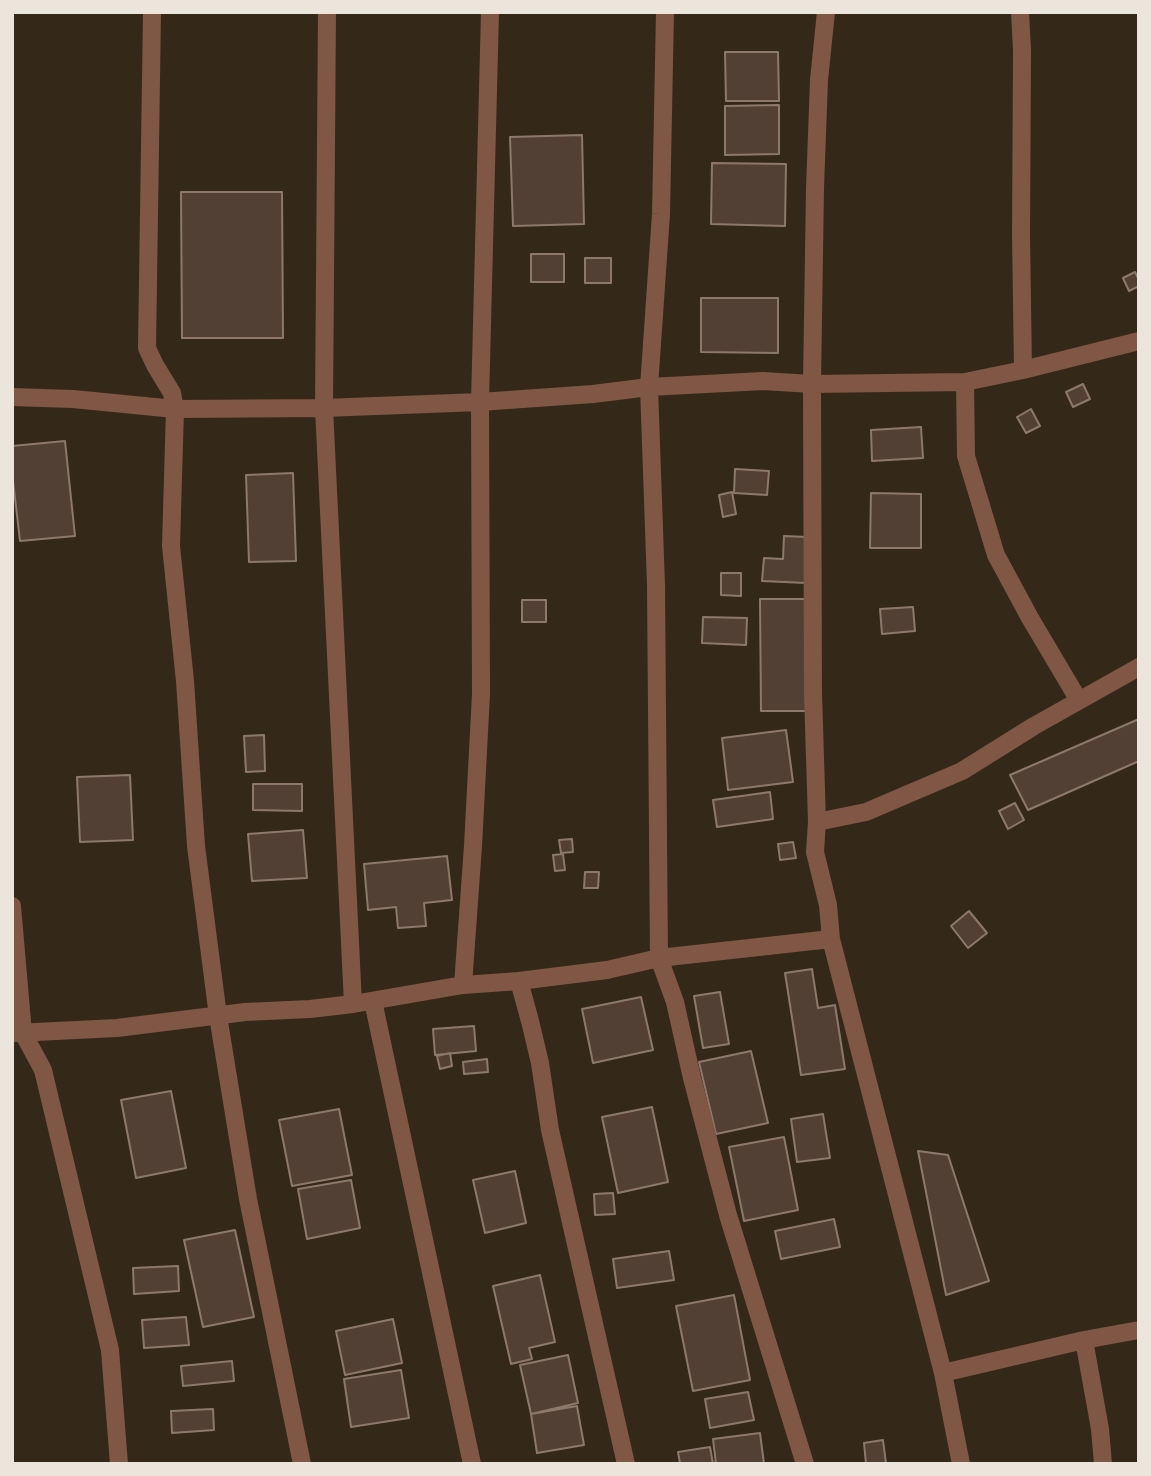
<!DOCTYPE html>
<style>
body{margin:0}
#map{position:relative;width:1151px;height:1476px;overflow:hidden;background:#342919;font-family:Commissioner,sans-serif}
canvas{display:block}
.frame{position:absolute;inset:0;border:14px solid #ece5db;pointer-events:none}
</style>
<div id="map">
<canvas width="1151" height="1476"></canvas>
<div class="frame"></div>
</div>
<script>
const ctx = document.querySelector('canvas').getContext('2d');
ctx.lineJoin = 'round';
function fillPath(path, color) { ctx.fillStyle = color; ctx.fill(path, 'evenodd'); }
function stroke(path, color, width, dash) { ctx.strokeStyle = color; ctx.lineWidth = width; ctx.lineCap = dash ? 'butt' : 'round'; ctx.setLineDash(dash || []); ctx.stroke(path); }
const building = new Path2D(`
 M725,52h53l1,49h-53z
 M779,105v49l-54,1v-49z
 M582,135l2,89 -71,2 -3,-89z
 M712,163l74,1 -1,62 -74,-2z
 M181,192h101l1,146h-101z
 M531,254h33v28h-33z
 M585,258h26v25h-26z
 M1135,272l4,8v6l-10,5 -6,-13z
 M701,298h77v55l-77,-1z
 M1083,384l7,15 -17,8 -7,-15z
 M1031,409l9,17 -14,7 -9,-16z
 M921,427l2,31 -51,3 -1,-31z
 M65,441l10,95 -55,5 -8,-69v-26z
 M735,469l34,2 -2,24 -33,-2z
 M293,473l3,88 -47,1 -3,-87z
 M732,492l4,22 -13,3 -4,-22z
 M871,493l50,1v54h-51z
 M784,536l23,1 -1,46 -44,-2 2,-23 19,1z
 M721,573h20v23l-20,-1z
 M760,599h48v112h-47z
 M522,600h24v22h-24z
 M913,607l2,24 -33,3 -2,-25z
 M703,617l44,1 -1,27 -44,-2z
 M1139,719v42l-111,49 -18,-35z
 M786,730l7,52 -65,8 -6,-52z
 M264,735l1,36 -19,1 -2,-36z
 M130,775l3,65 -53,2 -3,-65z
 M253,784h49v27l-49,-1z
 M770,792l3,27 -56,8 -4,-27z
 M1015,803l9,17 -16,9 -9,-18z
 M303,830l4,48 -55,3 -4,-47z
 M572,839l1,13 -12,1 -2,-13z
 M793,842l3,16 -16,2 -2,-16z
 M563,854l2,16 -10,1 -2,-16z
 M447,856l5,44 -28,3 2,23 -28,2 -2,-21 -28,3 -4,-46z
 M585,872h14l-1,16h-14z
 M969,911l18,22 -19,15 -17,-22z
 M812,969l6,39 17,-3 10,64 -44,6 -16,-102z
 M720,992l9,52 -26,4 -9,-52z
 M641,997l12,53 -60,13 -11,-54z
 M474,1026l2,25 -41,4 -2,-26z
 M751,1051l17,72 -52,11 -17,-72z
 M450,1053l2,13 -12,3 -3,-13z
 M487,1059l1,13 -24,2 -1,-12z
 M171,1091l15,77 -50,10 -15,-78z
 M652,1107l16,75 -50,11 -16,-76z
 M339,1109l13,66 -60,11 -13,-66z
 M823,1114l7,44 -33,4 -6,-43z
 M784,1137l14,73 -54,11 -15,-74z
 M918,1151l30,4 41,126 -43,14z
 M515,1171l11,52 -41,10 -12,-53z
 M351,1180l9,48 -53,11 -9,-50z
 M613,1193l2,21 -20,1 -1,-21z
 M834,1219l6,28 -59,12 -6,-28z
 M235,1230l19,87 -51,10 -19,-87z
 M669,1251l5,29 -57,8 -4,-29z
 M178,1266l1,25 -45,3 -1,-26z
 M540,1275l15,67 -26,6 3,11 -21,5 -18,-78z
 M734,1295l16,85 -57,11 -17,-85z
 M186,1317l3,28 -45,3 -2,-28z
 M393,1319l9,44 -57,12 -9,-44z
 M568,1355l10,48 -47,11 -11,-49z
 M232,1361l2,20 -51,5 -2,-20z
 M401,1370l8,48 -58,9 -7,-48z
 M748,1392l6,28 -44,8 -5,-29z
 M577,1406l7,39 -47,8 -6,-39z
 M213,1409l1,21 -42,3 -1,-22z
 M760,1433l4,31h-48l-3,-25z
 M883,1440l3,24h-20l-2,-21z
 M710,1447l3,17h-37l4,-1 -2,-11z`);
fillPath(building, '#524034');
stroke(building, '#8d786c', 2);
stroke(new Path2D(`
 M152,12l-5,336 8,17 17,28 3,16 -4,137 14,135 11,165 22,170 30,183 54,265
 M327,12l-3,396 29,596
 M826,12l-7,68 -4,108 -3,196 1,309 4,129 -2,30 13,53 3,34 112,434 18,91
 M1020,12l2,38 -1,186 2,134
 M965,382l1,74 30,99 34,63 48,81
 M12,397l61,2 102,10 149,-1 156,-6 113,-8 56,-7 12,-173 4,-202
 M817,822l49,-10 96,-41 72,-45 105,-59
 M12,906l11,127 20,37 67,280 9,114
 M463,985l10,-139 8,-152 -1,-292 10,-390
 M373,1001l99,463
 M15,1033l102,-5 128,-16 65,-3 43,-5 110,-19 56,-4
 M1084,1340l16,89 3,35
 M943,1373l141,-33 55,-10
 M626,1464l-76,-334 -10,-67 -10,-42 -11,-40 88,-11 52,-12 -3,-373 -7,-198 114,-6 49,3 153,-2 58,-12 116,-29
 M805,1464l-77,-249 -36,-137 -17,-76 -16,-44 172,-19`), '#805645', 18);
</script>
